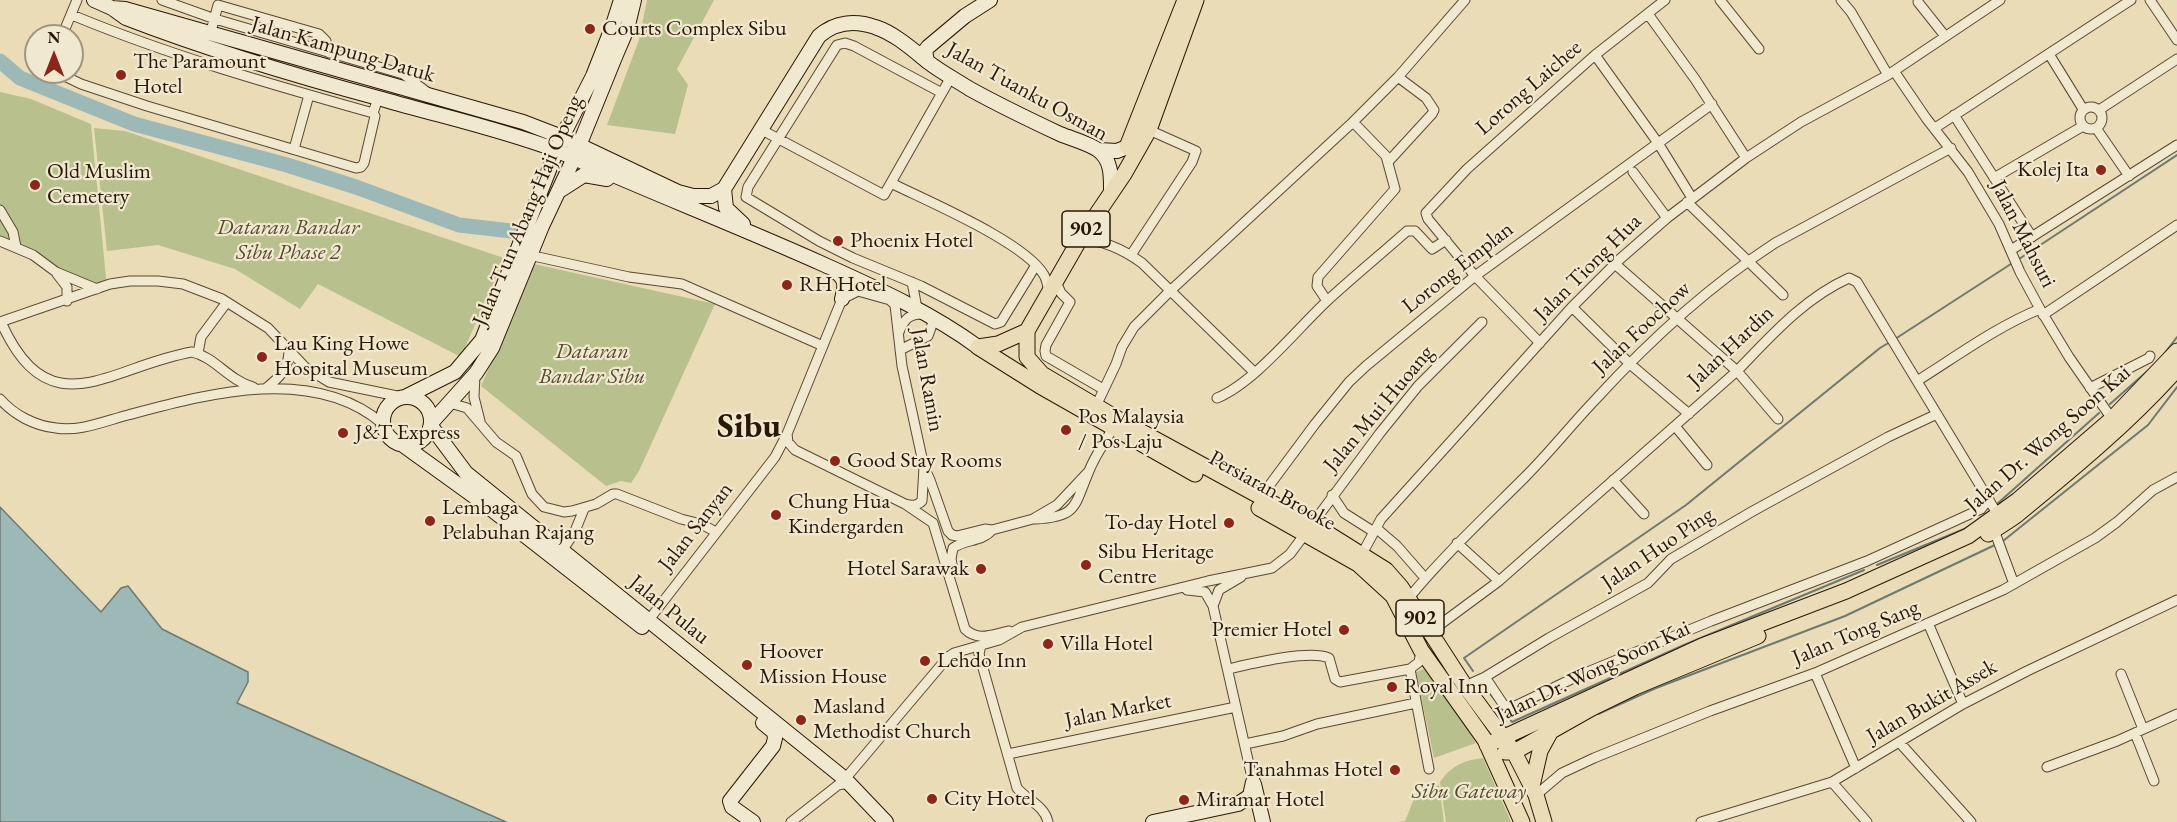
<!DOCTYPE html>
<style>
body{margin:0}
#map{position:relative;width:2177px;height:822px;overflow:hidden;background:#eadcb6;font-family:"EB Garamond",serif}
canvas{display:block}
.north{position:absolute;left:24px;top:24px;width:60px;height:60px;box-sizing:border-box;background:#f1e8d0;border:2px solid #a1957f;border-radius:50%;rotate:0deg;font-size:16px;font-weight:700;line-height:24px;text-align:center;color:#2a1806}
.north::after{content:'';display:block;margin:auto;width:21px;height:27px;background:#8f2418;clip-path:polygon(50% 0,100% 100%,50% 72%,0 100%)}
</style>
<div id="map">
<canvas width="2177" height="822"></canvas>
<div class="north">N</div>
</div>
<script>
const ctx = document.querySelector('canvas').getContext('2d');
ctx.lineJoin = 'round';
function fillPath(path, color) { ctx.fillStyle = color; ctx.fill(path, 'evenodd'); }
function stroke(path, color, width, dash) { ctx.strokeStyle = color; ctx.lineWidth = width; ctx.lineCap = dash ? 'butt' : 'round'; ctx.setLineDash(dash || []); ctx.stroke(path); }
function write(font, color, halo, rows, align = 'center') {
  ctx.font = font + ' "EB Garamond",serif'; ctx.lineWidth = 4.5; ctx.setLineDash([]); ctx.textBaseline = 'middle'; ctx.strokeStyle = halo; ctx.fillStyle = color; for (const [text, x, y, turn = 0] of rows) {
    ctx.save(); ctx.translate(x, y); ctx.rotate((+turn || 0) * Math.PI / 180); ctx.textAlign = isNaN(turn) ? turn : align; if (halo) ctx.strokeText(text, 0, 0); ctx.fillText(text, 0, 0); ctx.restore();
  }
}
fillPath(new Path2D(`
 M647,0h67l-37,69 11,16 -13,49 -68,-9 32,-85z
 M0,92l31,7 60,25 16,164 -74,-30 -23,-19 -10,-2z
 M94,128l31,3 379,127 -43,99 -143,-73 -18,25 -65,-40 -77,-24 -51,6z
 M534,264l181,40 -76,167 -8,12 -10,-2 -15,5 -125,-100z
 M1424,669l34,45 18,29 -42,15 -18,-86z
 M1483,758l28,64h-65l-6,-40c10,-16 25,-22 43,-24z
 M1439,785l5,37h-46l7,-1 11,-27z`), '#b8c08d');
const water = new Path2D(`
 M0,507l101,105 20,-24 7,-2 34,43 86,43v10l-11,21 269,119h-506z`);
fillPath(water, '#9cb9b8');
stroke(water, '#6e7971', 1.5);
stroke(new Path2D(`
 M2019,259l158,-104
 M1895,339l119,-77
 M2164,354l13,-17
 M2110,404l42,-37
 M1997,504l102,-91
 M2003,541l145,-116 29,-38
 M1877,565l92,-38
 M1473,671l-9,-13 222,-153 194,-157 10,-6
 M1483,685l12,15
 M1500,706l12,16 172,-77 180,-75
 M1598,714l58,-26 189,-72 152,-72`), '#6e7971', 2);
stroke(new Path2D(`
 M0,61l20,17 114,46 153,41 69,22 103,38 61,7`), '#9cb9b8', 15);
const street = new Path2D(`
 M162,0l53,19 188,55 24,18
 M1720,0l39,49
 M1841,0l10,12 37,63
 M2150,0l27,40
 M1918,2l27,34
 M1648,14l47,65 51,79
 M72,15c99,41 198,69 301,98
 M210,35l8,-30 101,29 7,7 3,12
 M62,36l15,-36
 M2049,54l34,55
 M1595,55l63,88 34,55
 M1894,71l32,47 42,54 31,52 21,48 20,37 29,48 43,62
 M56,72l25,12 66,22 209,62 5,-1 3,-4 11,-47 -2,-3 5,-15
 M942,93l-88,-47 -9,-3 -8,2 -89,142 -2,10 73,44 34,17 68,28 74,38 6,-2 35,-57
 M2080 118a11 11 0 1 1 22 0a11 11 0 1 1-22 0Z
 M2099,110l78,-51
 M1954,115l78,122
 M1935,128l196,-128
 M2096,128l33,48
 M760,129l124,66 67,-118
 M294,149l15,-54
 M1388,162l44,-48 2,-4 -8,-12 -28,-21
 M1633,172l34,46
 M1994,178l89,-52
 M891,183c36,18 134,59 153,92 3,5 4,12 5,18
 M1687,202l96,93
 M0,210l13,22 3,15
 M1080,239c23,1 44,11 62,24l112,109
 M0,241l33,14 23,17 41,17
 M2011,250l166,-105
 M529,255l100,22 53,7 141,62
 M1131,255l61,-93 4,-11 -47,-21
 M1615,264l122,107 41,48
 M57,274l10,13v14
 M912,282l5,26
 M1056,282l5,11 9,9 -24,43 -1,6 1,5 57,33
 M1327,301l-10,-15 1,-9 77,-88 -9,-33 -33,-34
 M1572,307l58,57 59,50
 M2043,315l134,-90
 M0,322l110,-38 20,-3h28l25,3 39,15 46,29 38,40 23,14 73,15
 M1,322c49,109 109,44 191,30 23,5 36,28 61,35
 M899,332c5,-13 11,-19 25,-18
 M1540,343l-65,-67 -47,-57 -2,-6 41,-44 128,-114 70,-55
 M900,350l28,-14 5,-14 -3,-6
 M198,353l3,-16 26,-35
 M475,375l-1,22 6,24
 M1917,381c40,-25 79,-54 123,-72
 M2090,388l59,-30 1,-2
 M265,389c14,-11 24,-20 24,-39
 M1217,398c38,-16 79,-68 110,-97 26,-24 53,-46 80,-70h8l17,18 14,-9
 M0,399c14,16 35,27 56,29 23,4 49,-7 72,-13 79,-21 185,-51 255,9
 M450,403l17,5 29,34 20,14 16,38 12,13 20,5 8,-1 24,-7 17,-10h4l64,25 20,5 15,8
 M1096,406l20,-42 6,-17 12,-20 36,-36 183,-169 45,-45 67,-77
 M1675,426l32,39
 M787,434l1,8 7,8 110,54 28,19 32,106c13,13 28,5 44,2
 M924,467l6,13 18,51 4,4 5,1 28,-7 7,1 41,-11 24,-14 32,-34
 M1613,480l31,34
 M1332,495l12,18 30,19
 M1260,498l55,-74 34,-42 17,-16 109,-90 237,-172
 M1035,519c43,-2 39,-13 54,-48 6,-16 17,-30 25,-45
 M1376,528l21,18 28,32
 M1994,530l20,54
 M1457,543l42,38
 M562,551l13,-20 9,-22
 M1362,554l19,-35 191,-212 48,-48 47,-41 79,-60 55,-36 87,-47 112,-75
 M953,569l-2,-10 2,-11c12,-9 29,-6 39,-18
 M1187,590l18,2 8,14 40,176
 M1408,599c36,-44 77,-82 117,-122 25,-25 47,-53 71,-78 53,-58 113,-113 179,-156l176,-95
 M1213,606l6,-16 22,-13
 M648,621l127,-164 12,-23 55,-135 16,-8 32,9 5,5 7,61 22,101 -2,34c-5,5 -10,5 -17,3
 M1928,623l35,81
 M1430,632l69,-51 238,-210c33,-34 67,-73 112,-93l8,4 141,233
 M981,645l-2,9 38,134c10,12 28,18 31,34
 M1228,669c22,-5 81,-20 101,-11l6,21 5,3 70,-13 9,-7 2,-11
 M1410,669l19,100
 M1815,673l41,95
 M2121,674l22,55
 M1485,677l18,27 8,4 67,-32 133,-55 156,-60 114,-52 8,-10
 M1465,686l20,-9 64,-39 99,-55 23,-24 82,-48 135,-74 49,-23
 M2135,733l19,48
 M1900,743l71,79
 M1245,744l38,-8 34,-12 99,-21
 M1008,754l228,-47
 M2047,767l70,-26 60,-27
 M845,779l103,-122 6,-4 45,-13 23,-13 186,-46 64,-13 18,-14 90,-121 38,-47 64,-64
 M1832,782l35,40
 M1536,795l26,-22 32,-15 116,-47 105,-38 188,-83 92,-52 22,-16 36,-32 24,-13
 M791,822l47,-37 11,-2
 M1701,822l131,-40 131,-78 64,-33 150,-71`);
const secondary = new Path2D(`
 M94,0l18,8 14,10c83,32 170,58 256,81 58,17 118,30 174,51 89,40 180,75 269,115 53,24 105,47 153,82
 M112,8l13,1 398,113 39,15 116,55 15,4h18l13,-7 95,-153c16,-14 36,-16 56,-9 19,6 37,22 53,35 13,10 28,18 42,27 29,16 60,31 90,45 12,5 28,9 38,16 14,10 13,27 13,42
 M927,61l-2,-10 3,-4 37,-31 25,-16
 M1099,150l18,1 10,-4
 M724,189l2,19 17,16
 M559,191l25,-16 23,4
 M836,272c11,8 9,15 6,27
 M383 421a24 24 0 1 1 48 0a24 24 0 1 1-48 0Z
 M405,397l50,-25 27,-32 80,-203 31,-61 19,-48 9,-28
 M432,422l44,-49 16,-25 50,-122 32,-68 41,-101 12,-28 7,-29
 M431,426l35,47 379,306 41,43
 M403,445l79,57 160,125
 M1254,784l9,38
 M753,822l-21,-15 -2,-6 43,-55 2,-8 -1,-6 -11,-9
 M1153,822l85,-18 12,-8 3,-14`);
const primary = new Path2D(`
 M1196,0l-47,130 -25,44 -44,65 -53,92v26l15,17 76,45 209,114 59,37 15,17 64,99 49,66 22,43 8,27
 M1127,147l58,-147
 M978,347l62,39 155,88
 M978,347l20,-3 29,-13
 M1259,508l99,56 35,32 28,54 64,90 37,82
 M1988,534c10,-7 21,-13 30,-20 55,-45 112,-92 159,-145
 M1487,745l215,-99 144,-55 122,-55 50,-36 94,-81 65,-68
 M1505,752h9l78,-44 43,-21 123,-51
 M1532,786l8,-35 11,-20`);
stroke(street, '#5a4932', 11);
stroke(secondary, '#2a1806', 16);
stroke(primary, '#2a1806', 17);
stroke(street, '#f1e8d0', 9);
stroke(secondary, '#f1e8d0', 14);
stroke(primary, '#eadcb6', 15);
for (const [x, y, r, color] of [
 [590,29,6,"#8f2418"],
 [121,75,6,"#8f2418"],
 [2101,170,6,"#8f2418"],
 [35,185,6,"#8f2418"],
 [838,241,6,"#8f2418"],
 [787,285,6,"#8f2418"],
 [262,357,6,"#8f2418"],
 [1066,430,6,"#8f2418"],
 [343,433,6,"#8f2418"],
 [835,461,6,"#8f2418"],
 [776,515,6,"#8f2418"],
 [430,521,6,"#8f2418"],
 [1229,523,6,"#8f2418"],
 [1086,565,6,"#8f2418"],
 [981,569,6,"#8f2418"],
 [1344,630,6,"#8f2418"],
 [1048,644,6,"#8f2418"],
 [925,661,6,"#8f2418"],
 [747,665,6,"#8f2418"],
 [1392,687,6,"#8f2418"],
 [801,720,6,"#8f2418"],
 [1395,770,6,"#8f2418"],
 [932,799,6,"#8f2418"],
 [1184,800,6,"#8f2418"]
]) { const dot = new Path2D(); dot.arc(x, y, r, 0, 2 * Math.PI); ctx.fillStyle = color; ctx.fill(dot); stroke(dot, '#f1e8d0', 2); }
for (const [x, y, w] of [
 [1086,229,48],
 [1420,618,48]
]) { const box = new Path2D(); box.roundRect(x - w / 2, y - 18, w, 36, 4.5); ctx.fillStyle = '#f1e8d0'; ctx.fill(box); stroke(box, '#2a1806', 1.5); }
write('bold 21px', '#2a1806', null, [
 ["902",1086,229],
 ["902",1420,618]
]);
write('22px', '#2a1806', '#f1e8d0', [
 ["Courts Complex Sibu",602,29],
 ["The Paramount",133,62],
 ["Hotel",133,87],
 ["Kolej Ita",2089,170,"right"],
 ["Old Muslim",47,172],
 ["Cemetery",47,197],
 ["Phoenix Hotel",850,241],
 ["RH Hotel",799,285],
 ["Lau King Howe",274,344],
 ["Hospital Museum",274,369],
 ["Pos Malaysia",1078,417],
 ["/ Pos Laju",1078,442],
 ["J&T Express",355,433],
 ["Good Stay Rooms",847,461],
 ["Chung Hua",788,502],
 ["Kindergarden",788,527],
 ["Lembaga",442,508],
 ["Pelabuhan Rajang",442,533],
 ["To-day Hotel",1217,523,"right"],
 ["Sibu Heritage",1098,552],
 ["Centre",1098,577],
 ["Hotel Sarawak",969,569,"right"],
 ["Premier Hotel",1332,630,"right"],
 ["Villa Hotel",1060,644],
 ["Hoover",759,652],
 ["Mission House",759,677],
 ["Lehdo Inn",937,661],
 ["Royal Inn",1404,687],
 ["Masland",813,707],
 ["Methodist Church",813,732],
 ["Tanahmas Hotel",1383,770,"right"],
 ["City Hotel",944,799],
 ["Miramar Hotel",1196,800]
], 'left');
write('22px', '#2a1806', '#f1e8d0', [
 ["Jalan Kampung Datuk",343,50,16],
 ["Lorong Laichee",1529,88,-41],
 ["Jalan Tuanku Osman",1027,92,29],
 ["Jalan Tun Abang Haji Openg",528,211,-67],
 ["Jalan Mahsuri",2023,234,63],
 ["Lorong Emplan",1458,268,-38],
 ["Jalan Tiong Hua",1588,268,-45],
 ["Jalan Foochow",1642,328,-43],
 ["Jalan Hardin",1731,347,-43],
 ["Jalan Ramin",927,380,80],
 ["Jalan Mui Huoang",1379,409,-50],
 ["Jalan Dr. Wong Soon Kai",2048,439,-41],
 ["Persiaran Brooke",1272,491,29],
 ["Jalan Sanyan",696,527,-52],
 ["Jalan Huo Ping",1658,549,-34],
 ["Jalan Pulau",669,610,39],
 ["Jalan Tong Sang",1856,633,-23],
 ["Jalan Dr. Wong Soon Kai",1593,672,-25],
 ["Jalan Bukit Assek",1932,702,-30],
 ["Jalan Market",1118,711,-11]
]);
write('italic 22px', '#554a2e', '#f1e8d0', [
 ["Dataran Bandar",288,228],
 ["Sibu Phase 2",288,253],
 ["Dataran",592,352],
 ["Bandar Sibu",592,377],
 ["Sibu Gateway",1469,792]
]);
write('bold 34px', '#2a1806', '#f1e8d0', [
 ["Sibu",749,428]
]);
</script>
